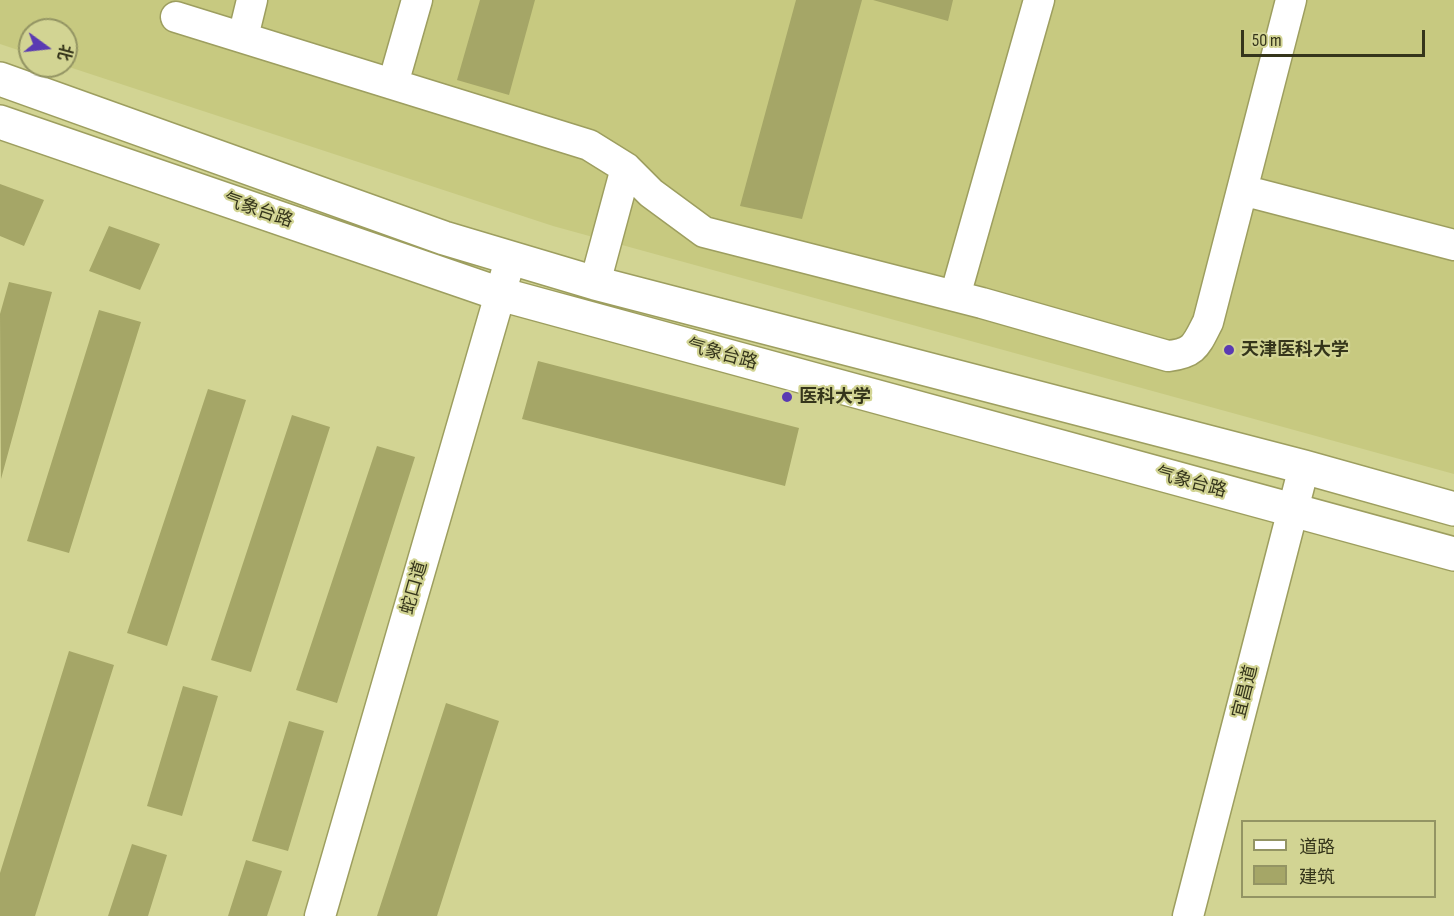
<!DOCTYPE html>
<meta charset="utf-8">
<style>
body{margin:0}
#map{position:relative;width:1454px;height:916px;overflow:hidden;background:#d2d493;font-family:"Sofia Sans Condensed","Noto Sans SC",sans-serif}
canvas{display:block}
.legend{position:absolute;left:1241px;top:820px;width:195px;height:78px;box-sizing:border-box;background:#d2d493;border:2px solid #939463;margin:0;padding:8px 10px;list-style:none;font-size:18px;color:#35351b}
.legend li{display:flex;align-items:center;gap:12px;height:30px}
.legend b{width:30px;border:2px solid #939463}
.north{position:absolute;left:18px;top:18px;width:60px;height:60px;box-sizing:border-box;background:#d2d493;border:2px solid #939463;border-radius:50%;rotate:105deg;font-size:16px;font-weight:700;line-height:24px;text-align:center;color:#35351b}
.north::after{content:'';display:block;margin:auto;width:21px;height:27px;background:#5a3ab2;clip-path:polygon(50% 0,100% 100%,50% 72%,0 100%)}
.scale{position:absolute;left:1241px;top:30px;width:184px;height:27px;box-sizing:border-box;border:3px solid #35351b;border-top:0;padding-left:8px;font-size:18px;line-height:21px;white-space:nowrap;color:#35351b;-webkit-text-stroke:4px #d2d493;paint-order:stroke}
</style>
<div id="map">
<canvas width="1454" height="916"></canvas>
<ul class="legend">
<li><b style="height:8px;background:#fff"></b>道路</li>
<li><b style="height:16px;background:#a5a667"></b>建筑</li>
</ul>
<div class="north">北</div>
<div class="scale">50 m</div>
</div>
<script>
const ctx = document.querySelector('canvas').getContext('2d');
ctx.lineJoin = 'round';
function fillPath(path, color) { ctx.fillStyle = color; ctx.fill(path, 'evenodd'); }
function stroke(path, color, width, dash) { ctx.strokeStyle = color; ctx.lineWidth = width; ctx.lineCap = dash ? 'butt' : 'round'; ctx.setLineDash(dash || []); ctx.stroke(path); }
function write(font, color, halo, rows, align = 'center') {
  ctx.font = font + ' "Sofia Sans Condensed","Noto Sans SC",sans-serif'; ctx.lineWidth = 4.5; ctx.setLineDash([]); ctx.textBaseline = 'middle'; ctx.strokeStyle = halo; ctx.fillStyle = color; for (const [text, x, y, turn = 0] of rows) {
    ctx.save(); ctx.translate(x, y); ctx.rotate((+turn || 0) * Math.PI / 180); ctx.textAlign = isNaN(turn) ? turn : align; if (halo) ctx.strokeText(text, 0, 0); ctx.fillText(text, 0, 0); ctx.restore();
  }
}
fillPath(new Path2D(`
 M0,0h1454v474l-901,-248 -487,-160v-36h-36v24l-30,-10z`), '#c7c980');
fillPath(new Path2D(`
 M480,0h55l-26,95 -52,-15z
 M796,0h66l-60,219 -62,-13z
 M873,0h80l-5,21z
 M0,184l44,16 -20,46 -24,-10z
 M109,226l51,18 -20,46 -51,-19z
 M9,282l43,10 -51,187 -1,-165z
 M99,310l42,12 -72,231 -42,-12z
 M538,361l261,67 -14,58 -263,-67z
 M208,389l38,11 -79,246 -40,-13z
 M292,415l38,12 -79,245 -40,-12z
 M377,446l38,11 -78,246 -41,-13z
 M69,651l45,14 -79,251h-35v-43z
 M183,686l35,10 -36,120 -35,-10z
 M446,703l53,18 -62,195h-60z
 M289,721l35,10 -36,120 -36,-10z
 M132,844l35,11 -19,61h-40z
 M246,860l36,11 -15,45h-39z`), '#a5a667');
const minor = new Path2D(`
 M176,17l413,128 37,23 25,25 53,39 278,71 186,53c27,-3 28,-11 40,-34l83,-322
 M243,37l9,-37
 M393,84l24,-84
 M1242,190l212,55
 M595,283l31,-115
 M955,296l84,-296
 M320,916l190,-656
 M1188,916l116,-449`);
const major = new Path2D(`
 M0,79l444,159 151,45 709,184 150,42
 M0,122l500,172 954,260`);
stroke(minor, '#9d9e5f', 33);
stroke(major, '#9d9e5f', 36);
stroke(minor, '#fff', 30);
stroke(major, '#fff', 33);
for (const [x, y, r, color] of [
 [1229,350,6,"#5a3ab2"],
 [787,397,6,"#5a3ab2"]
]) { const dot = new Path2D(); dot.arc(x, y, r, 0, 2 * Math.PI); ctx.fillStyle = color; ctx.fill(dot); stroke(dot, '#d2d493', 2); }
write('18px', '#35351b', '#d2d493', [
 ["气象台路",258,211,19],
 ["气象台路",722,355,15],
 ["气象台路",1191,483,15],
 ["蛇口道",415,588,-74],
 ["宜昌道",1246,692,-76]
]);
write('bold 18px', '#35351b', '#d2d493', [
 ["天津医科大学",1241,350],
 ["医科大学",799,397]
], 'left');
</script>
